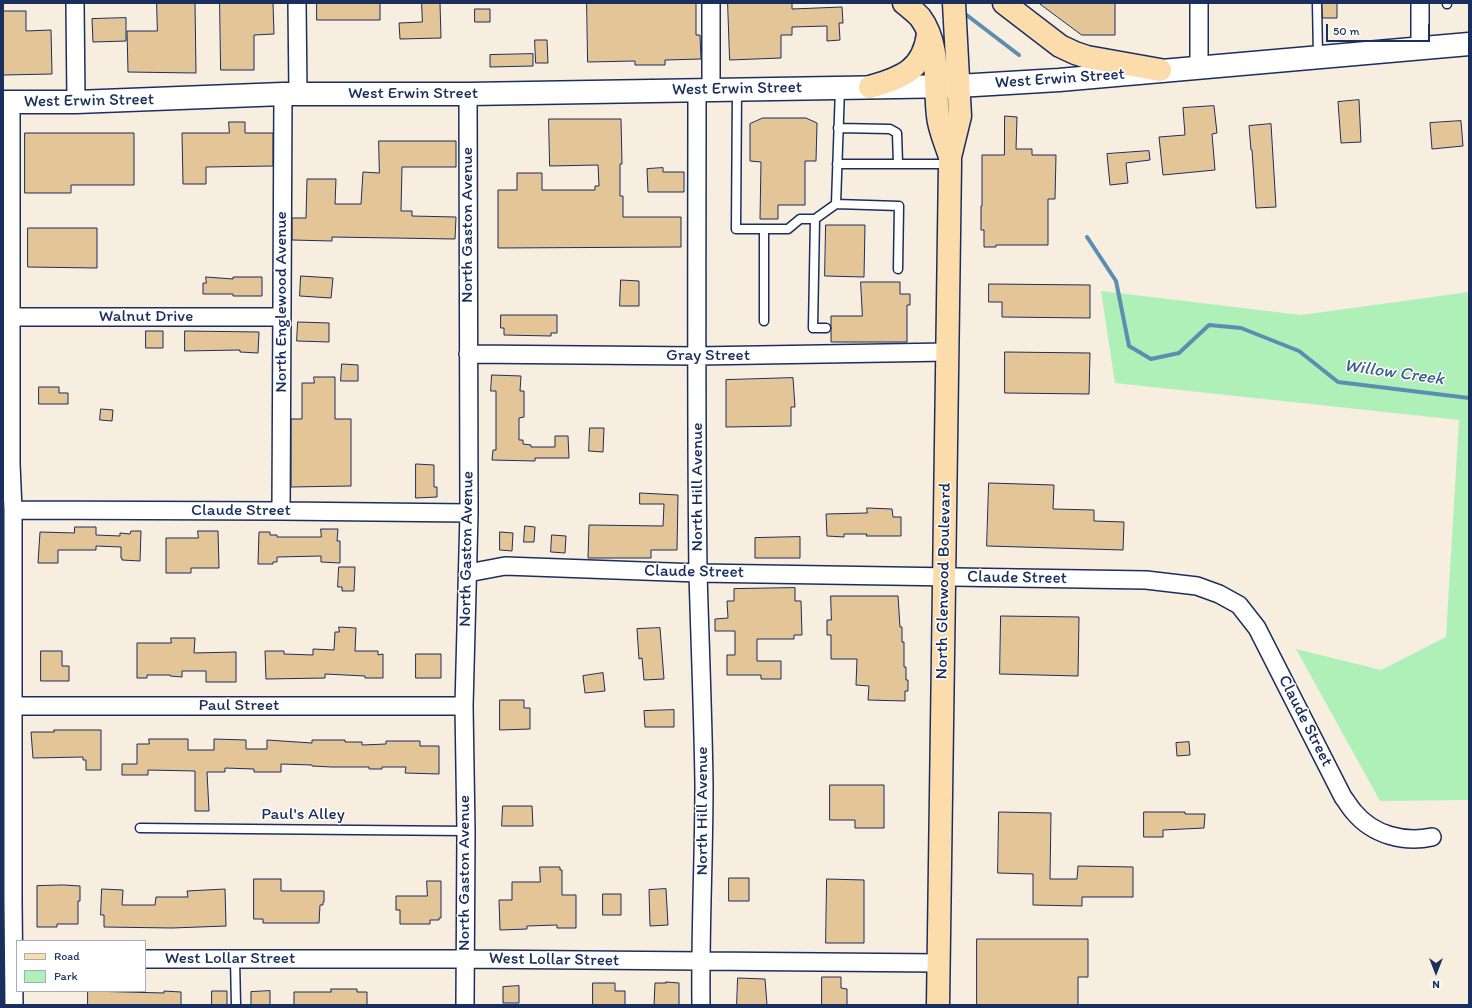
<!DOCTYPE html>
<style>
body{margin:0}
#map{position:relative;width:1472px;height:1008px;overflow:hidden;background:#f7eee0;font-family:Itim,sans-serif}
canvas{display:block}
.frame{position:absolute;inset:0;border:4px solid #1b2f5e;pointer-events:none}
.legend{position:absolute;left:16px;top:940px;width:130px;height:52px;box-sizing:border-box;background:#fff;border:1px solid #a4acbf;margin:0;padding:5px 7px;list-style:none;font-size:12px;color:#1b2f5e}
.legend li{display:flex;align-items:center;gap:8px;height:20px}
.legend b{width:20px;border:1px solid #a4acbf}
.north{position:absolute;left:1416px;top:952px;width:40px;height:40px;-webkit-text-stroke:3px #fff;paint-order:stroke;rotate:180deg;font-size:11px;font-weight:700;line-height:16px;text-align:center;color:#1b2f5e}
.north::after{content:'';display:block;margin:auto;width:14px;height:18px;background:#1b2f5e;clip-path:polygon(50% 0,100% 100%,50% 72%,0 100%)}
.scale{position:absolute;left:1326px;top:24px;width:104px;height:18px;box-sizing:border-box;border:2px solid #1b2f5e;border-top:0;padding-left:5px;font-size:12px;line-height:14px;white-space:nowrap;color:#1b2f5e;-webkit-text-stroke:3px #fff;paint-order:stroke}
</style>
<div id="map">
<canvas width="1472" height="1008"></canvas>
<div class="frame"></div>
<ul class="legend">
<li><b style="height:5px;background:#fddcac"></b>Road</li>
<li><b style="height:11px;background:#aff0b8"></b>Park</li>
</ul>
<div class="north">N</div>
<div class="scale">50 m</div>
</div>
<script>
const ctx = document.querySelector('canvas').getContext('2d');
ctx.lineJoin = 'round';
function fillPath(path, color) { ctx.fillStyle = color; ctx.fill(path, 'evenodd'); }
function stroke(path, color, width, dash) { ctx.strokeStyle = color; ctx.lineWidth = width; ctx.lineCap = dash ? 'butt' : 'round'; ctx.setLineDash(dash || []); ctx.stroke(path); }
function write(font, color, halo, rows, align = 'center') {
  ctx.font = font + ' Itim,sans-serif'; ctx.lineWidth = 3; ctx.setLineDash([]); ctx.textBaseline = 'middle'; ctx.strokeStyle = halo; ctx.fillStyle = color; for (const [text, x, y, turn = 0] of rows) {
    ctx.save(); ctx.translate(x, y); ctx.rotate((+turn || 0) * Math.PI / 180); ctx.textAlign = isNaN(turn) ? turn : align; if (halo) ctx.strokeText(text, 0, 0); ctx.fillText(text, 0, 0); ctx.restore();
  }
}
fillPath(new Path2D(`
 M1101,291l200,24 168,-23v508l-89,1 -84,-152 85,21 65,-33 13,-217 -344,-37z`), '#aff0b8');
stroke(new Path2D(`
 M964,13l55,42
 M1087,237l29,44 13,65 22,13 28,-6 30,-28 32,3 58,23 39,31 131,16`), '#5c8eb1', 4);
const building = new Path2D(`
 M157,3h38l1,70 -68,-1 -1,-41h30z
 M220,3h53l1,31 -20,1v35h-33z
 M317,3h63v17h-63z
 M422,3h18l1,35 -41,1 -1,-16 23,-1z
 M587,3h109v32h4l1,24 -36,1v5h-30v-4l-47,1z
 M728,3h64v6l50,-2 1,16h-4l1,17 -13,1v-15l-35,1v8h-11v23l-51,2z
 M1039,3h76v32h-33z
 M1322,3h15v15h-14z
 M475,9h15v13h-15z
 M3,11h23v20l25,-1 1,44 -49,1z
 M126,18v23l-33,1 -1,-23z
 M535,40h12l1,23h-12z
 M533,54v12l-43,1v-12z
 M1359,100l2,42 -20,1 -3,-41z
 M1214,106l3,27 -5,1 3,36 -52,5 -4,-38 26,-2 -2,-27z
 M1005,116l12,1 -1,32h16v6h24l-1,44h-7v46h-52v2h-12v-17h-3v-24h1v-51h22z
 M763,118h43l11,5 -1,38h-11v44h-27v14h-18l1,-57 -11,-1v-37z
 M549,119h72l1,45h-2v32h3v21h58v30l-183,1v-58h19v-17h25v17h53v-4h4l-1,-21 -48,1z
 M1461,121l2,25 -31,3 -2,-26z
 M229,122h16v11h28v33l-67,1v17h-23l-1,-51h47z
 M1271,124l5,83 -20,1 -4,-58h-1l-2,-24z
 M25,133h109v52h-63v8h-46z
 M379,141h77v26h-54l-1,44h11v5l44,1 -1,22 -123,-2v4l-40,-1v-22h14l1,-39h29l-1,25h26l2,-32 16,1z
 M1149,151l1,9 -24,3 2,20 -18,2 -3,-31z
 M663,168v4h21v20h-36l-1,-23z
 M826,225h39l-1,52 -39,-1z
 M28,228h69v40l-69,-1z
 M301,276l32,2 -2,20 -31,-2z
 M206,277l27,2v-2h29v19h-29v-2h-30v-11h3z
 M621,280l18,1v25h-19z
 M861,282h39v12h10v11h-3v37h-76v-26h31z
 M989,284l101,1v33l-88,-1v-15h-13z
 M501,315h56v18h-6v3l-47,-1v-7h-3z
 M298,322l31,1v19l-32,-1z
 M146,331h17v17h-17z
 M185,331l74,1 -1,21 -18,-1v-2l-55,1z
 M1005,352l85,1 -1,41 -84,-1z
 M342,364l16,1v16h-17z
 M492,375l29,1 -1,15h4v26l-5,1v22h4v4l8,1v2h24v-11h13l1,22h-34v3l-43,-1 1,-10h3v-59h-5z
 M314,377h21v42h16v67l-60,1v-68h11v-36h12z
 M793,378l2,29h-4v19l-65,1v-47z
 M39,387h20v6h9v11h-29z
 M101,409l12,1 -1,11 -12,-1z
 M590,428h14l-1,24 -14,-1z
 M416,464l18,1v22h3v10l-21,1z
 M989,483l65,2 -1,24 41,1v11l30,1 -1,28 -136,-4z
 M640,493l38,2 -1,55h-26v8h-63l1,-33 74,1 1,-22h-24z
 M867,508l25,1 1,8h8v19h-35l1,-2h-23v3l-17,-1 -1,-22 41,-1z
 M525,526l10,1 -1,15h-10z
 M75,527h21v8l24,1v-3l10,1 1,-3h10l-1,30 -18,-1v-2h-1v-11l-25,-1v4h-38v13h-20l2,-31 34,1z
 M321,529h17l-1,12h3v22l-19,-1v-6l-44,1v5h-4v2h-15l1,-32h11v3h7v2h44z
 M198,531h20l1,37h-28v5h-25v-35h32z
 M500,532l13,1 -1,18 -12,-1z
 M552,535l14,1 -1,17 -14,-1z
 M800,537v21h-45v-20z
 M339,567h16l-1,24h-12v-4h-4z
 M795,588v13h6l1,34h-8v4h-37v22h24v18h-20v-4h-34v-20h8v-24h-20v-12l13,-1 -1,-17h7v-12z
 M831,596h67l2,31h2v15h2v25h2v13h2v11h-3v10l-37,-1 1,-14 -13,-1 1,-26h-26v-24h-4v-15h4z
 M1001,616l78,1 -1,59 -78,-2z
 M339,627l17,1 -1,23h23v4l5,-1v24h-18v-2l-40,-2v4l-59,1 -1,-28h19v3l29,1v-6l21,1 1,-18h4z
 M660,628l4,51 -20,1 -2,-22 -3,1 -2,-30z
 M171,638h24l-1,15 42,-1v30h-30v-11h-24v6l-12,-1v-1h-23v3h-10v-35h34z
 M41,651h21v15h7v15h-28z
 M416,654h25v24h-25z
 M603,673l2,18 -20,2 -2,-17z
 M500,700h24v8h6v21l-30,1z
 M674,710v17h-29l-1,-16z
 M54,730h47v40h-15v-10h-3v-3l-50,1 -2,-26h23z
 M149,739h39v11h26v-11l32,1v9h21v-9l45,3v-3h33v2h17v3l24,-1v-3h34v5h19v28l-34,-1 1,-6h-24v2h-13v-2h-38l-19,-1v-1l-31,-1v8h-27v-3l-29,-1v4h-18l2,39h-14v-40l-47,-1v5h-26v-11h15v-20h12z
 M1189,742l1,13 -13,1 -1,-13z
 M830,785h54v43h-29v-8h-25z
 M503,806h29l1,20h-31z
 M999,812l52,1 -1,66h27l1,-13 55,1v30h-51v9l-49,-1v-31l-35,-1z
 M1144,812h41v2h20l-1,14 -41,2v7h-19z
 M540,867h20v3h2v25h14v33h-19v-3l-30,1v3l-27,1 -1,-30h13v-18h28z
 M729,878h20v23h-20z
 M254,879h27v12h43v11h-1v3h-3l-1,18h-56v-4h-9z
 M827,879l37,1v63h-38z
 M427,881h14v37h-2v2h-9v4h-30v-14h-4v-14h31z
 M64,885l16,1v15h-2v23h-21v3h-20v-41z
 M102,889l21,1 -1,15h33l1,-8h32l-1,-6 38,-2 1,37 -54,2 -68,-1v-12h-3z
 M666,889l2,36 -18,1 -1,-36z
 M603,894h18v21h-18z
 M977,939h111v38h-10v28h-101z
 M822,977h19v11l6,1v16h-25z
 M738,978l27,1 2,26h-30z
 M666,982l13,1v22h-25l1,-22h11z
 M593,983h22v8h10v14h-32z
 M519,986v17h-16v-16z
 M331,989h26v3h10v13h-73v-13h37z
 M88,991l76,2v-2l17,1v13h-93z
 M212,991h15v14h-15z
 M270,991v14h-19v-13z`);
fillPath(building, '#e4c597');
stroke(building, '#1b2f5e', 1);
const lane = new Path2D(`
 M1317,3l1,53
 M1447,3v1
 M840,88l-4,116 63,2 -1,63
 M737,89l-1,140h52l12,-10h15
 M838,128l52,1 7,4 1,31
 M837,164h112
 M764,229v92
 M826,328h-13l2,-109 21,-15
 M140,828l326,3
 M235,959l1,46`);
const street = new Path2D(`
 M75,3l1,99
 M297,3l1,91
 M711,3v86
 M1420,47v-44
 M1199,67v-64
 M697,89c0,161 -1,323 1,484 2,70 5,141 6,211 0,74 -4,147 -3,221
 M11,102v362l2,46v391l1,104
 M11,317h271
 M468,354l229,2 251,-4
 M13,510l268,1 188,2
 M281,511l2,-417
 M468,573l37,-7 193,7 448,7 51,6 22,8 20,11 18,23 86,169c4,5 7,11 11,15 19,23 50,31 78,25
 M14,706h450
 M145,959h320l474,4
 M465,1005l1,-174 -2,-125 5,-193 -1,-419`);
const secondary = new Path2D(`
 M3,102h73l207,-8h185l490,-8 101,-6 410,-36`);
const primary = new Path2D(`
 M904,3c5,4 11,9 16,14 21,28 14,67 18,99 1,13 8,28 12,41
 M1004,3l56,43 15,7 12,4 73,13
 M870,87c32,-10 53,-16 58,-53
 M938,1005l12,-841v-7l10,-41 -6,-113`);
stroke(lane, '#1b2f5e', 11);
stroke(street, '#1b2f5e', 20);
stroke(secondary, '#1b2f5e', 25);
stroke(primary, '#1b2f5e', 25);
stroke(lane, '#fff', 8);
stroke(street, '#fff', 17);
stroke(secondary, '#fff', 22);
stroke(primary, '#fddcac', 22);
write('17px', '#1b2f5e', '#fff', [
 ["West Erwin Street",1060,79,-4],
 ["West Erwin Street",737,89,-1],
 ["West Erwin Street",413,94],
 ["West Erwin Street",89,101,-1],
 ["North Gaston Avenue",468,225,-90],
 ["North Englewood Avenue",282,302,-90],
 ["Walnut Drive",146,317],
 ["Gray Street",708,356],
 ["North Hill Avenue",698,487,-90],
 ["Claude Street",241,511],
 ["North Gaston Avenue",467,549,-89],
 ["Claude Street",694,572,1],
 ["Claude Street",1017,578,1],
 ["North Glenwood Boulevard",944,581,-89],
 ["Paul Street",239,706],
 ["Claude Street",1305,721,63],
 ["North Hill Avenue",703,811,-90],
 ["Paul's Alley",303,815],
 ["North Gaston Avenue",465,873,-90],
 ["West Lollar Street",230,959],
 ["West Lollar Street",554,960,1]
]);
write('italic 18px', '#3c5e88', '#fff', [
 ["Willow Creek",1394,373,8]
]);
</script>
